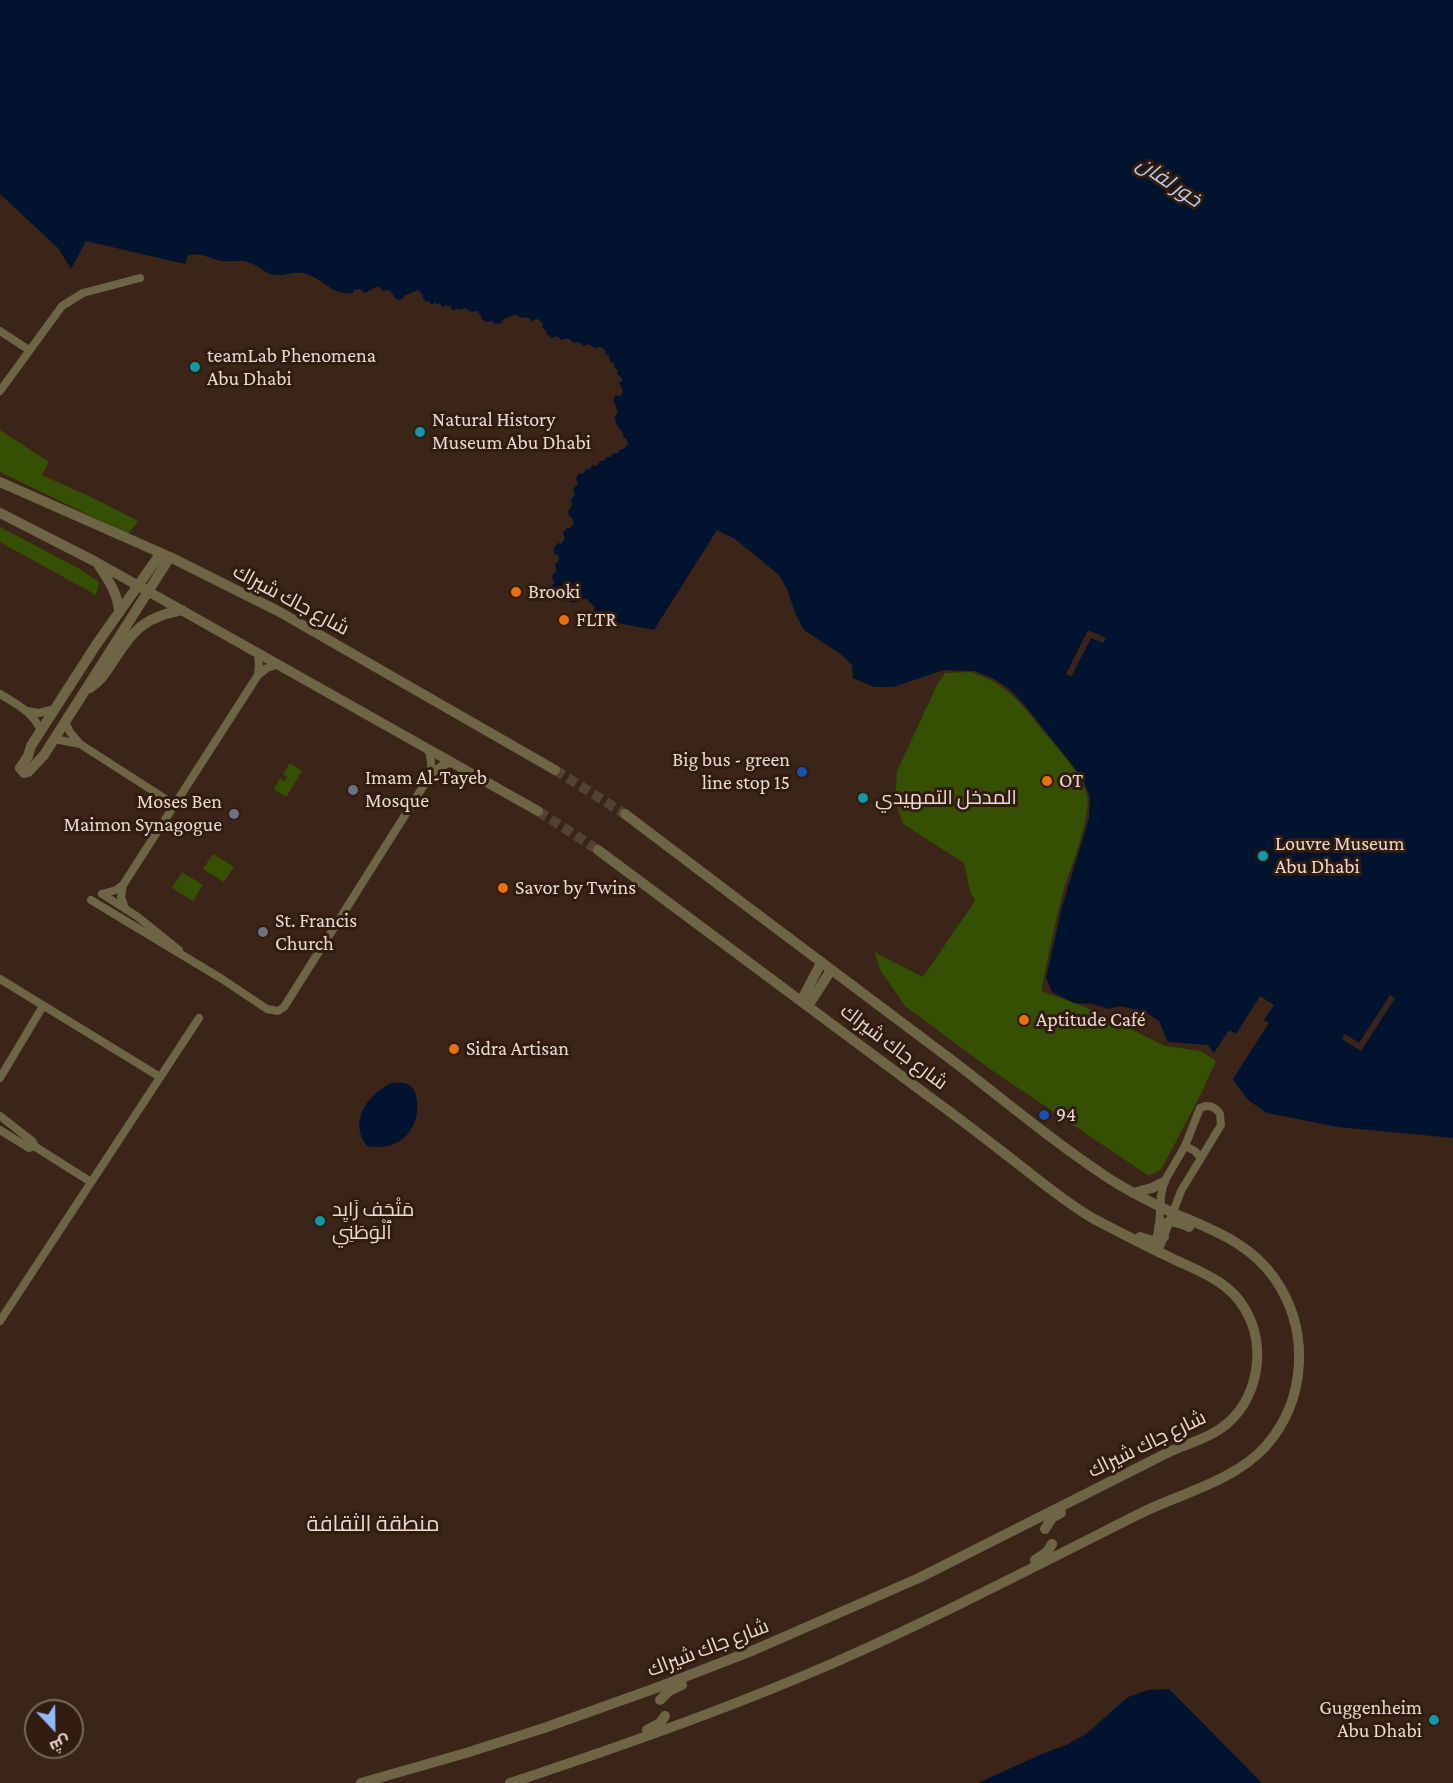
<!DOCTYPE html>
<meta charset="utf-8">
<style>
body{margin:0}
#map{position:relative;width:1453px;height:1783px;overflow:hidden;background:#3b2518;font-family:"Crimson Pro",Cairo,serif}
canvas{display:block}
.north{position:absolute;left:24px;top:1699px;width:60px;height:60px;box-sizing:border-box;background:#311c0f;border:2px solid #7b685d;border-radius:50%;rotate:158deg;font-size:16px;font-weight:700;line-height:24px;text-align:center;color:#e9dad2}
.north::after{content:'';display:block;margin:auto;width:21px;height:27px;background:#8eb9fd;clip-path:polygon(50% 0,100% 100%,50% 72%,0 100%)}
</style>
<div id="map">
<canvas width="1453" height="1783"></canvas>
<div class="north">ش</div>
</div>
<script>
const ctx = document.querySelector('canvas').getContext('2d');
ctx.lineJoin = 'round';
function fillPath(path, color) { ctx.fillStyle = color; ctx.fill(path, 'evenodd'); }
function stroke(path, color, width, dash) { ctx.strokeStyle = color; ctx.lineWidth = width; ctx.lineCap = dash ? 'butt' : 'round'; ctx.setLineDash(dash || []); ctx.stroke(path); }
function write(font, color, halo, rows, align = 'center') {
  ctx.font = font + ' "Crimson Pro",Cairo,serif'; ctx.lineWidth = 6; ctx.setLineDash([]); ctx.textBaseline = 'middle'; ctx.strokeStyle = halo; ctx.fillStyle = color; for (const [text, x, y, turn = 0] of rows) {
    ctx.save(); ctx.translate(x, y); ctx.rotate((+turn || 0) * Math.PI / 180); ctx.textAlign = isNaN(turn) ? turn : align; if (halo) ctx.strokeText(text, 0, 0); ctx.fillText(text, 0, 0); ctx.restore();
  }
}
fillPath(new Path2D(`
 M0,430l49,32 -7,13 53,24 43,22 -10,13 -128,-62z
 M0,527l78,41 21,14 -3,13 -96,-53z
 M971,672c36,12 51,32 73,60 14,18 34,37 42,60 8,21 -17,78 -23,101 -9,32 -15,66 -22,98l44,16 80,39 36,5 15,10 -16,35 -39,74 -12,6 -159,-107 -85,-63 -24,-35 -7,-19 49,25 52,-76 -5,-10 -6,-28 -61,-39 -8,-23 2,-30 40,-86 8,-12z
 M290,763l12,8 -16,26 -12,-8 6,-11 4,3 3,-4 -4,-3z
 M213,854l21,13 -10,15 -21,-13z
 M182,872l21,13 -10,16 -21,-13z`), '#355002');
fillPath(new Path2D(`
 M0,0h1453v1138l-115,-11 -71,-14 -19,-13 -40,-55 -40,-3 -9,-21 -14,-9 -25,-6 -11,3 -17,-5 -18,-1 -22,-11 -6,-14 16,-71 27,-89 1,-21 -8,-20 -59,-74 -15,-15 -14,-9 -19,-8 -31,-1 -51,17h-19l-21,-9 -1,-13 -10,-10 -38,-25 -8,-15 -9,-26 -8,-14 -44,-36 -18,-9 -63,100 -47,-9 -5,-6 -2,1 -6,-5 1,-3 -9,-10 -13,5 -5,-3h-2l-1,-3 -4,-1 -1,2h-5l-5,-10 4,-5 -2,-7 5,-5 -2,-6 4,-5 -1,-5 -4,-1v-6l4,-5 3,1 4,-5 -2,-6 4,-5h3l4,-4 -2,-6 -3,-2 -1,-5 4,-5 -1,-6 4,-5 -2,-6 5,-5 -2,-6 4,-5 3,1 3,-5h3l4,-4 4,1 3,-5h4l3,-4h3l4,-4 3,1 4,-5h3l4,-5 -2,-6h-2l-2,-7 -2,-1 -6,-12 4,-6 -5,-12 3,-5 4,1 3,-5 -4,-9 3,-1v-3l-5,-4 1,-3 -4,-4v-3l-5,-4 1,-3 -5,-3 1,-3 -5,-4 -6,1 -6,-4 -5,2 -5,-4 -5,1 -6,-5 -7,2 -4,-4 -6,2 -5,-5v-3l-4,-2 1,-4 -5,-5 -6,2 -5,-4 -6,1 -5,-4 -14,6v3l-7,1 -3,-3 -6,1 -5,-4v-3l-4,-4 -7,1 -4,-4 -6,2 -3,-2 -2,2 -4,-1v-4l-3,2 -2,-3 -2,3 -3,-1 -1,-3 -3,1 -2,-2 -2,3 -3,-1 -1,-3 -3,1 -3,-4 -1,-4 -4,-4 -14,6 -1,3 -6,1 -8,-10 -6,1 -5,-5 -13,7 -5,-4 -6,1 -1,3c-18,3 -28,-11 -43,-18 -11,-5 -21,0 -32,0 -13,0 -19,-10 -30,-13 -7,-3 -16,0 -24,-1 -14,-1 -20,-9 -36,-6l-3,9 -99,-23 -15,28 -13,-21 -58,-54z
 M391,1083c5,0 13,-1 18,2 6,3 7,10 8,16 3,31 -20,51 -50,45 -19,-25 0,-50 24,-63z
 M1169,1689l93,94h-284l64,-29 24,-9 20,-11 42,-37 20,-7z`), '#00132f');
fillPath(new Path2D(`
 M1088,630l18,8 -3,5 -12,-5 -20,39 -5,-3z
 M1390,995l5,3 -34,53 -19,-12 3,-5 14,9z
 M1260,996l14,9 -10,15 5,3 -38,59 -19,-26 17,-26 7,4z`), '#3b2518');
stroke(new Path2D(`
 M555,770l70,44
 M538,811l60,39`), '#554034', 10, [10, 5]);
stroke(new Path2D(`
 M0,331l29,19
 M0,391l62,-85 21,-13 57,-15
 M258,654l1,12 -1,9
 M0,694c16,10 35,19 41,38
 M27,711l12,2 16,-4
 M65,722l5,10 10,12 95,61
 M54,739l26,5
 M429,750l2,12v12
 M102,894l36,23 41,33
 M102,894l14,-4 7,-5
 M91,900l131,79 45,30 11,2 6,-4 147,-233 9,-7 11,-5
 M125,908l-4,-11 2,-12 135,-210 9,-7 10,-3
 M0,979l160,98
 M0,1078l43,-72
 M0,1116l32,25 2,3v2
 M0,1130l29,18 5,-2 57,36
 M1185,1146l10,5 6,7
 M1155,1243l4,-16 2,-31 3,-14 21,-36 15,-38c8,-4 15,-2 20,6l1,11 -40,66 -23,61
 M0,1321l199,-303`), '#6d6545', 8);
stroke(new Path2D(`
 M0,482l170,75 108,54 277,159
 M0,513l96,49 442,249
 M161,553l-65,92 -65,101 -3,10 -8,12 4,5 4,-1 16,-17 126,-198
 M98,564c10,16 20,29 21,48
 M90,688c10,-6 16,-16 22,-25 22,-33 30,-45 70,-53
 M801,1001l20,-38
 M808,1006l23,-36
 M1133,1193l19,-5 12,-6
 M1159,1227c10,-9 19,-5 30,0
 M1140,1237l12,4 12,-4
 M1045,1529l7,-11 9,-5
 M1035,1560l12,-8 5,-8
 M660,1700l9,-9 13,-6
 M647,1730l13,-7 5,-7
 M361,1783l105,-30 78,-25 112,-40 98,-38 165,-72 252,-127c16,-7 35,-12 49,-22 38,-26 48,-81 25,-120 -17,-29 -47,-38 -76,-52 -25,-12 -50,-25 -75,-38 -26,-15 -49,-34 -72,-52 -30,-23 -60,-47 -91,-69 -110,-83 -222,-165 -333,-248
 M510,1783c103,-34 207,-70 307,-113 109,-47 215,-102 320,-155 41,-21 96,-33 128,-68 42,-47 45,-117 10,-168 -26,-38 -66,-50 -106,-68 -25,-12 -49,-24 -71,-40 -53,-35 -102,-78 -153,-116 -106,-80 -214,-160 -320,-241`), '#6d6545', 10);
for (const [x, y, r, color] of [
 [195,367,6,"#0f9aa8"],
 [420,432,6,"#0f9aa8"],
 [516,592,6,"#e8710a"],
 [564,620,6,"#e8710a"],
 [802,772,6,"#1a4fb4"],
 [1047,781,6,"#e8710a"],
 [353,790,6,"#6b7280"],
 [863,798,6,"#0f9aa8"],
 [234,814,6,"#6b7280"],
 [1263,856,6,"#0f9aa8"],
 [503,888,6,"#e8710a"],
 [263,932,6,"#6b7280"],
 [1024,1020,6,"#e8710a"],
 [454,1049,6,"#e8710a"],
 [1044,1115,6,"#1a4fb4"],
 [320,1221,6,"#0f9aa8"],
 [1434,1720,6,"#0f9aa8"]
]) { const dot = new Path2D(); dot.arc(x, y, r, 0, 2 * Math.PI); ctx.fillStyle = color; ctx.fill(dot); stroke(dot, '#311c0f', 2); }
write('20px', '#e9dad2', '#311c0f', [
 ["teamLab Phenomena",207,356],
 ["Abu Dhabi",207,379],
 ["Natural History",432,420],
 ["Museum Abu Dhabi",432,443],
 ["Brooki",528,592],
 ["FLTR",576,620],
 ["Big bus - green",790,760,"right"],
 ["line stop 15",790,783,"right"],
 ["Imam Al-Tayeb",365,778],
 ["Mosque",365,801],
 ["OT",1059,781],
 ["المدخل التمهيدي",875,798],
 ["Moses Ben",222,802,"right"],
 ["Maimon Synagogue",222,825,"right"],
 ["Louvre Museum",1275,844],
 ["Abu Dhabi",1275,867],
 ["Savor by Twins",515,888],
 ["St. Francis",275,921],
 ["Church",275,944],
 ["Aptitude Café",1036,1020],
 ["Sidra Artisan",466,1049],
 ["94",1056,1115],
 ["مَتْحَف زَايِد",332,1210],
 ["ٱلْوَطَنِي",332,1233],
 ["Guggenheim",1422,1708,"right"],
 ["Abu Dhabi",1422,1731,"right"]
], 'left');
write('20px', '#e9dad2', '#311c0f', [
 ["شارع جاك شيراك",291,600,28],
 ["شارع جاك شيراك",894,1047,37],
 ["شارع جاك شيراك",1147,1444,-26],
 ["شارع جاك شيراك",708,1648,-21]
]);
write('italic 21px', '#b5cef0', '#311c0f', [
 ["خور لفان",1169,182,34]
]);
write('22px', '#e9dad2', '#311c0f', [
 ["منطقة الثقافة",373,1524]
]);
</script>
